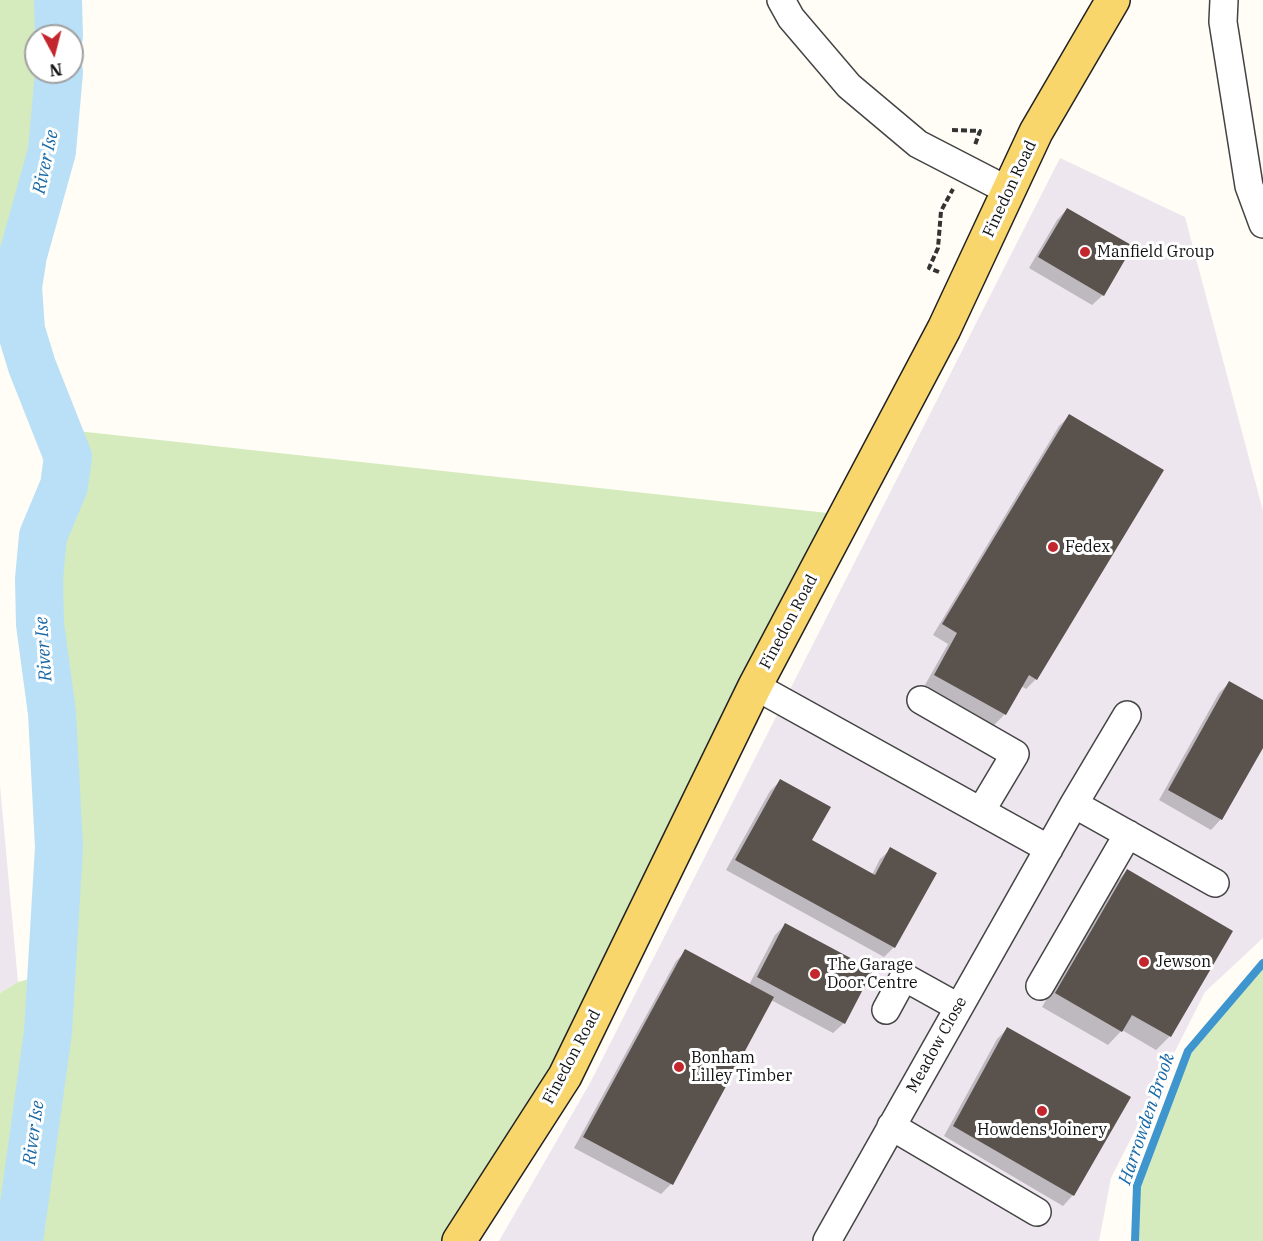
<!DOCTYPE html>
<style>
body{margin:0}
#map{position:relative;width:1263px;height:1241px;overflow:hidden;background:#fffdf5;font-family:"IBM Plex Serif",serif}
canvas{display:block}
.north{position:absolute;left:24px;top:24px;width:60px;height:60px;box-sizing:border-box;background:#fff;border:2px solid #a0a0a0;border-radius:50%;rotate:173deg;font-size:16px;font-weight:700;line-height:24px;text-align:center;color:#111}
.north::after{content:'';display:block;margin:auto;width:21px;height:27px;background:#c4262e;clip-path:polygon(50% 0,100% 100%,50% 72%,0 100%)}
</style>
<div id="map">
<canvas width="1263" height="1241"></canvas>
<div class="north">N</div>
</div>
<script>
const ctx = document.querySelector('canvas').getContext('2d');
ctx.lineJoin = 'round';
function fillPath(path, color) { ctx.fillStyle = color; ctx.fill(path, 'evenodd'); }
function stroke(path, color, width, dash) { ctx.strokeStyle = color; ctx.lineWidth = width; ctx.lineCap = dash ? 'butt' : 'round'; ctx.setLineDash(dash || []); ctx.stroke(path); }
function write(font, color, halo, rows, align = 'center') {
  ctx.font = font + ' "IBM Plex Serif",serif'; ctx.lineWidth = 6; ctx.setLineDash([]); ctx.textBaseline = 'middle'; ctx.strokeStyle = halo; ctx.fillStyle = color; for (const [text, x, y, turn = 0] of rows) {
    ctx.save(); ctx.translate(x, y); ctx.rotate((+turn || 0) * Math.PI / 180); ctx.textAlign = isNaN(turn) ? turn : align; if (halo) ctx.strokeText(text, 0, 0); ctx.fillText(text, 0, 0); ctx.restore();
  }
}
fillPath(new Path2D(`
 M1060,158l125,59 78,294v427l-58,54 -94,186 -12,63h-600l91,-158z
 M0,785l18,197 -18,11z`), '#eee6ef');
fillPath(new Path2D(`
 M0,0h58l1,36h-23v36h23l1,11 -8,68 -29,104 -5,32 -18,8z
 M59,429l787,86 -387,726h-459v-248l18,-11 33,-9 8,-126 -7,-134 -12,-89 -1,-45 4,-43 21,-50 4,-29z
 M1263,963v278h-128l2,-55 51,-135z`), '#d5ebbd');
fillPath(new Path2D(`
 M1067,209l36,86 -11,10 -63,-37 28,-48z
 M1069,416l-33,263 -10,10 -5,-3 -17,29 -10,10 -69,-40 23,-41 -15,-9 126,-209z
 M1229,683l34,19v43l-42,74 -10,11 -52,-30 60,-107z
 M780,781l30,60 62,34 8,-16 11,-10 3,98 -10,10 -158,-87 44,-79z
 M1127,871l43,165 -14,14 -34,-20 -14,15 -66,-38 71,-122z
 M785,925l59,98 -11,10 -62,-33 -100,184 -10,10 -87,-46 102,-187 10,-10 63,34 26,-50z
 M1007,1029l66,166 -10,11 -119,-70 53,-97z`), '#0003');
stroke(new Path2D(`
 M0,308l19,-10
 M1135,1241l2,-55 51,-135 75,-88`), '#3f96cf', 8);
stroke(new Path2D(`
 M58,0l1,36
 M19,1241l29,-209 11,-185 -7,-134 -12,-89 -1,-45 4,-43 21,-50 4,-29 -36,-91 -11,-36 -3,-43 5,-32 29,-104 7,-79`), '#b9e0f7', 48);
fillPath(new Path2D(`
 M1067,208l66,38 -29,50 -66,-39z
 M1069,414l95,56 -127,210 -8,-5 -23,40 -72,-40 23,-42 -15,-9z
 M1229,681l34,19v48l-41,72 -54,-30z
 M780,779l51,28 -19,33 63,35 15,-28 47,26 -42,75 -160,-88z
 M1127,869l106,62 -62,106 -39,-22 -10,17 -67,-39z
 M785,923l88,47 -28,54 -88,-47z
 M685,949l89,48 -101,188 -90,-48z
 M1007,1027l124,70 -57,99 -121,-70z`), '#5a524d');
const minor = new Path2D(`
 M781,0l10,18 58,68 69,58 91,47
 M1224,0l-1,22 26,164 14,38
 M755,686l294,163
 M921,700l94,54 -34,57
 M1074,804l141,79
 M1040,986l88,-152
 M886,1010l18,-33 54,30
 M891,1126l146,86
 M827,1241l247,-437 53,-89`);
const major = new Path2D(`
 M459,1241l106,-165 190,-390 189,-357 92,-197 77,-132`);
stroke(minor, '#444', 30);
stroke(major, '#222', 36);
stroke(new Path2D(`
 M952,130l28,1 -5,14
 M939,272l-10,-4 9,-20 3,-37 12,-22`), '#333', 4, [6, 3]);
stroke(minor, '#fff', 27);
stroke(major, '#f9d66b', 33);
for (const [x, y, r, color] of [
 [1085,252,6,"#c4262e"],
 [1053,547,6,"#c4262e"],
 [1144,962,6,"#c4262e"],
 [815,974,6,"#c4262e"],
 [679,1067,6,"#c4262e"],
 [1042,1111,6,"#c4262e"]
]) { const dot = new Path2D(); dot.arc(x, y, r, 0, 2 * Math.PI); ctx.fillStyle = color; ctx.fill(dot); stroke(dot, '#fff', 2); }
write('16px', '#111', '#fff', [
 ["Finedon Road",1010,189,-65],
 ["Finedon Road",789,622,-62],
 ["Meadow Close",937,1045,-61],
 ["Finedon Road",572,1057,-62]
]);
write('16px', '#111', '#fff', [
 ["Manfield Group",1097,252],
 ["Fedex",1065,547],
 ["Jewson",1156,962],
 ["The Garage",827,965],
 ["Door Centre",827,983],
 ["Bonham",691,1058],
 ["Lilley Timber",691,1076],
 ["Howdens Joinery",1042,1130,"center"]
], 'left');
write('italic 18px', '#1768a6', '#fff', [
 ["River Ise",46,162,-78],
 ["River Ise",44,649,-94],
 ["Harrowden Brook",1147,1119,-71],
 ["River Ise",34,1133,-82]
]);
</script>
